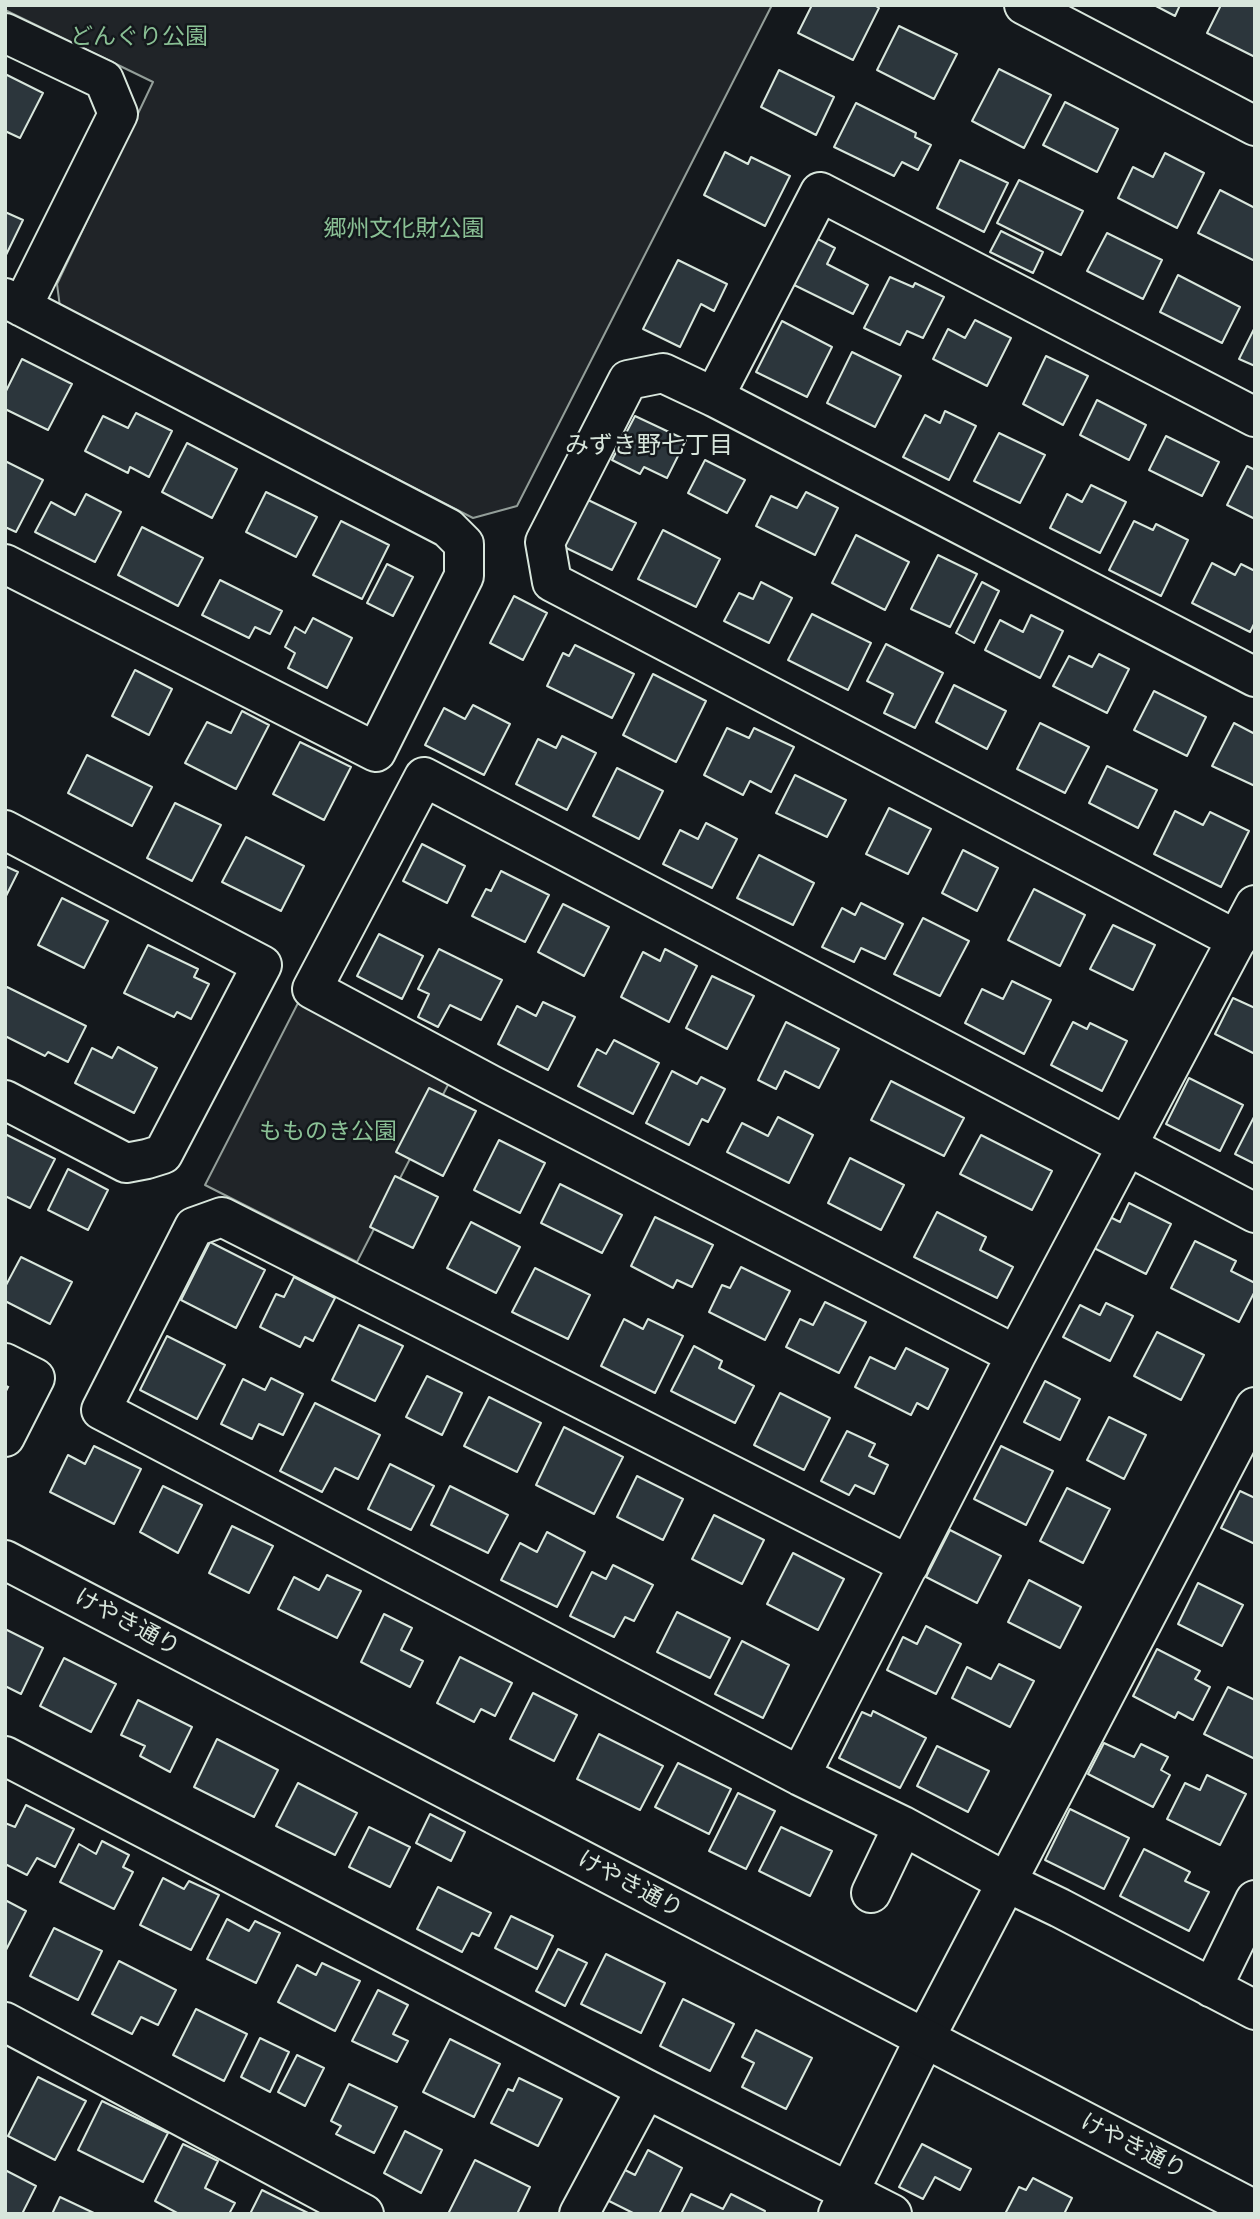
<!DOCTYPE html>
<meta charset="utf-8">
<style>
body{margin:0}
#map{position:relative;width:1260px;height:2219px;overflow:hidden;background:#14181c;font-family:"Space Grotesk",sans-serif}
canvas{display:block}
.frame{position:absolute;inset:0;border:7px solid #d8e6dc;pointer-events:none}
</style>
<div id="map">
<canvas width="1260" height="2219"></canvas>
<div class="frame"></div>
</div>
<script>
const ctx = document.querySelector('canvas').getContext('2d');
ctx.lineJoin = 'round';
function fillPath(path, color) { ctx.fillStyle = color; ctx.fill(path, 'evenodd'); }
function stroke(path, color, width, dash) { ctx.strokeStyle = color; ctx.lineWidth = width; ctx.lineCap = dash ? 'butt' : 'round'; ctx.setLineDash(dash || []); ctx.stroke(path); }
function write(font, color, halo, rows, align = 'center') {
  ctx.font = font + ' "Space Grotesk","Noto Sans JP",sans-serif'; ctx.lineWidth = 5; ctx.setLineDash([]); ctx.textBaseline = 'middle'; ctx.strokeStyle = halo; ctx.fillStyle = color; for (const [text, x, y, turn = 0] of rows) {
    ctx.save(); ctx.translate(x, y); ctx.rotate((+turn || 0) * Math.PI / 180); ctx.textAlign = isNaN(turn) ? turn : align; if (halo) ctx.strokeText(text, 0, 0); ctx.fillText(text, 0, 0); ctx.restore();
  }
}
const green = new Path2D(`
 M5,5h767l-255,501 -44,12 -413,-211 -3,-23 96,-202 -148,-72z
 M298,1003l152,78 -93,181 -152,-77z`);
fillPath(green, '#202428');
stroke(green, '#939e99', 2);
const building = new Path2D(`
 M812,5h62l5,3 -26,52 -55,-27z
 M1154,5h26l-5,11z
 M1221,5h34v52l-48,-24z
 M899,26l58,28 -23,45 -57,-29z
 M999,69l52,26 -27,53 -52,-27z
 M779,70l55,27 -18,38 -55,-28z
 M5,74l38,19 -23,45 -15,-7z
 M1065,102l53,27 -21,43 -54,-27z
 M856,103l60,30 -1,4 16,8 -13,25 -16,-8 -8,14 -60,-29z
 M725,152l23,12 3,-7 39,19 -25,50 -61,-31z
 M1165,153l39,20 -27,55 -59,-30 15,-31 20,10z
 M960,160l48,23 -24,49 -47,-24z
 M1019,180l64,31 -22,44 -64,-32z
 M1220,190l35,18v53l-57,-28z
 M5,212l18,8 -18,37z
 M1001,231l42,21 -10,21 -43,-21z
 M1107,233l55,27 -19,39 -56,-28z
 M812,236l23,12 -8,16 41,21 -15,29 -65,-32z
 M678,260l49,24 -13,27 -13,-7 -21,43 -37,-18z
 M1178,275l62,32 -18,36 -62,-31z
 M890,277l23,10 2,-4 29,14 -21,41 -16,-7 -7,14 -36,-17z
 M975,320l36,18 -24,48 -54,-27 15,-30 17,9z
 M782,321l50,26 -25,50 -51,-25z
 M1255,327v39l-16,-7z
 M852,352l49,24 -26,51 -48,-24z
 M1046,356l42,20 -25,49 -40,-21z
 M22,359l50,25 -24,46 -43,-21v-16z
 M1097,400l49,25 -17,35 -49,-25z
 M945,411l31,15 -27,54 -46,-23 22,-42 15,8z
 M136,413l36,18 -23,46 -19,-10 -2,6 -43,-22 18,-35 25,12z
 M635,416l51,24 -19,38 -23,-11 -4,7 -28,-14z
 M999,433l46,22 -25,48 -46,-22z
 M1166,436l53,26 -17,34 -53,-26z
 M187,443l50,26 -25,49 -50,-26z
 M705,460l40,20 -18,33 -39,-20z
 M5,461l38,19 -27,52 -11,-5z
 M1247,466l8,4v49l-28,-14z
 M1091,485l35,17 -26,51 -50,-25 17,-34 15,8z
 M266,492l51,25 -21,40 -50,-25z
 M806,492l32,16 -23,47 -59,-29 15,-30 26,12z
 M86,494l35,18 -26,50 -60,-30 16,-30 24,13z
 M584,498l52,25 -24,47 -52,-25z
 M341,521l48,24 -27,54 -49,-24z
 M1134,521l19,9 3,-6 32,16 -27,56 -52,-26z
 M142,527l61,31 -25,48 -60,-31z
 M663,530l57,29 -24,48 -58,-28z
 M856,535l53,27 -24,48 -53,-27z
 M938,555l39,19 -27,53 -39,-18z
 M1212,563l23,12 6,-11 14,7v51l-5,10 -58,-29z
 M387,564l26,13 -20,39 -26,-13z
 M220,580l62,31 -12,23 -15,-7 -6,11 -47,-23z
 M761,582l31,16 -23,45 -45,-22 15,-28 14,6z
 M982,582l17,9 -25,52 -18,-10z
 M514,596l33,17 -24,47 -33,-17z
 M812,614l59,29 -23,47 -60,-30z
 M1031,615l32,16 -23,47 -55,-28 15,-30 23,12z
 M313,618l39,20 -25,50 -39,-20 7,-15 -10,-6 10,-20 10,6z
 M886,644l57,29 -28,55 -31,-15 9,-19 -26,-13z
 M575,645l59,29 -22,44 -65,-32 16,-33 6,3z
 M1099,654l30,15 -22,44 -54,-27 16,-30 23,11z
 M135,670l37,19 -23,46 -37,-19z
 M653,674l53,27 -30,61 -53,-27z
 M954,685l52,26 -19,38 -51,-27z
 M1154,691l52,26 -19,39 -53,-26z
 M473,705l37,19 -26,51 -59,-30 19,-37 21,11z
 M242,711l27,14 -33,64 -51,-26 22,-41 24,11z
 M1040,723l49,24 -24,46 -48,-24z
 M1234,723l21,11v52l-43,-20z
 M727,728l22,10 5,-10 40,19 -23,45 -21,-11 -7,14 -39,-20z
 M562,736l34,17 -29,57 -51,-26 22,-45 18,9z
 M300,742l51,25 -27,53 -51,-26z
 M87,755l65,32 -20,39 -64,-33z
 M1107,766l50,24 -19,38 -49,-25z
 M617,768l46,23 -24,48 -46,-23z
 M795,775l51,25 -19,37 -51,-24z
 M175,803l46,22 -29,56 -45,-23z
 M889,808l42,21 -23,45 -42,-20z
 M1175,811l28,14 7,-13 39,19 -28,56 -67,-33z
 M706,823l31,16 -25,49 -49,-24 17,-34 18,9z
 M246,837l58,29 -23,45 -59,-29z
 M422,844l43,22 -18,37 -44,-22z
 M963,850l35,18 -21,43 -35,-18z
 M759,855l55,28 -21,42 -56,-27z
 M5,866l13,6 -13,26z
 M501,871l48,24 -24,47 -53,-26 14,-27 5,2z
 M1034,889l51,26 -25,51 -52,-26z
 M62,898l46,23 -24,47 -46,-23z
 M861,903l42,21 -18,35 -24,-11 -7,14 -32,-15 20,-39 13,7z
 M563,904l46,23 -25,49 -46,-24z
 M923,918l46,23 -29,55 -46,-22z
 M1113,925l42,20 -22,45 -43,-21z
 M379,934l44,22 -21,43 -45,-23z
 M148,945l50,24 -4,8 15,7 -18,35 -14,-7 -3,5 -50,-24z
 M439,949l63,31 -21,40 -31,-15 -12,22 -20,-10 11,-23 -11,-5z
 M665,949l32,17 -28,56 -48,-25 22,-45 17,9z
 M712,976l42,20 -27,53 -41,-21z
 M1012,981l39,19 -27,54 -59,-31 17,-34 21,10z
 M7,987l79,39 -18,36 -20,-10 -3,4 -40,-20v-45z
 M1233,998l22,10v46l-40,-20z
 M543,1002l32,15 -27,53 -50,-26 19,-38 19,10z
 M786,1022l53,27 -20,39 -34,-17 -9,18 -18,-9z
 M1073,1022l14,7 3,-6 37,18 -25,50 -51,-26z
 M614,1040l45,23 -26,51 -55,-28 19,-37 9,5z
 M118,1047l39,21 -23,45 -59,-30 17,-35 20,10z
 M672,1071l25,13 4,-7 24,12 -17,33 -6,-3 -13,26 -43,-22z
 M1189,1078l54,27 -23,46 -54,-27z
 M891,1081l73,37 -20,38 -73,-36z
 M429,1088l47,23 -33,65 -47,-24z
 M1255,1115v49l-20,-10z
 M778,1117l35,18 -24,48 -62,-31 15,-29 26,13z
 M5,1134l50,25 -25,49 -25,-12z
 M981,1135l71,36 -20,39 -72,-36z
 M499,1140l46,23 -25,50 -46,-23z
 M850,1158l54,27 -23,45 -53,-27z
 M68,1169l40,21 -20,40 -40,-20z
 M395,1176l43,21 -25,51 -43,-21z
 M560,1184l62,31 -20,38 -61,-30z
 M1129,1203l42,21 -25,50 -56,-28 16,-31 14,7z
 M937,1212l49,25 -6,13 33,17 -16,31 -83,-41z
 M655,1217l58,28 -21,42 -15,-7 -4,8 -42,-22z
 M471,1222l49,25 -24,46 -49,-25z
 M1195,1241l41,20 -5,10 24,12v8l-16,31 -68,-34z
 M210,1242l55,28 -29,58 -55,-28z
 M21,1257l51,25 -22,42 -45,-23v-14z
 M741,1267l49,24 -25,49 -56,-28 13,-27 8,3z
 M535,1268l55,27 -22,44 -56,-27z
 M294,1277l41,21 -22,43 -8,-4 -5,10 -40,-20 16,-33 8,3z
 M825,1302l41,20 -27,51 -53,-26 14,-28 13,6z
 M1106,1303l27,13 -23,45 -47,-24 17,-32 20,10z
 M624,1319l19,10 5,-10 35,17 -28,57 -54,-27z
 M359,1325l44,21 -28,55 -43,-21z
 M1157,1332l47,23 -23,45 -47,-24z
 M167,1336l58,29 -28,54 -57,-29z
 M694,1346l28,15 -3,7 35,18 -19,37 -64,-32z
 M906,1348l42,21 -20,40 -11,-6 -6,12 -56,-28 15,-30 25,12z
 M427,1376l35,17 -20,42 -36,-18z
 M271,1378l32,16 -20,41 -24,-11 -7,15 -31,-15 22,-45 22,11z
 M1045,1381l35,18 -20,41 -36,-18z
 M780,1393l50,25 -26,52 -50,-25z
 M489,1397l52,26 -24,49 -53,-26z
 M315,1403l65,32 -22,44 -23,-11 -13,24 -42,-21z
 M1109,1417l37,18 -22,44 -37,-19z
 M564,1427l59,30 -29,57 -58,-29z
 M847,1431l28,13 -6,12 19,9 -14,29 -19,-9 -6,10 -28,-14z
 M94,1446l47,23 -27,55 -64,-32 18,-37 17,9z
 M1001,1446l52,25 -27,54 -52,-26z
 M390,1464l44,22 -23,44 -43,-21z
 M637,1476l46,23 -20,41 -46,-23z
 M163,1486l39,19 -24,48 -38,-21z
 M450,1486l58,29 -20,38 -57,-28z
 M1067,1488l43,21 -27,54 -43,-22z
 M1240,1491l15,7v46l-34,-16z
 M714,1515l50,25 -22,44 -50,-25z
 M232,1526l41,20 -24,47 -40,-20z
 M950,1530l51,26 -24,47 -51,-26z
 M547,1532l38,20 -28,55 -56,-27 19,-37 17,9z
 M793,1553l51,26 -26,51 -51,-26z
 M613,1565l40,20 -19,36 -9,-4 -11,20 -44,-21 22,-44 14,7z
 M327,1575l34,16 -24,47 -59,-29 16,-32 25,13z
 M1029,1580l52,27 -21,41 -52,-26z
 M1198,1583l45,22 -21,41 -44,-22z
 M677,1612l53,26 -20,40 -53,-26z
 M384,1614l28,14 -11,22 22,11 -13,26 -49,-25z
 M926,1626l35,18 -25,50 -49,-24 16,-33 14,7z
 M5,1629l38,19 -22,46 -16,-8z
 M742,1641l47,24 -26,53 -48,-24z
 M1157,1649l43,22 -5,8 15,8 -17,33 -15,-8 -3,6 -42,-22z
 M460,1657l52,26 -17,33 -14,-7 -7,13 -37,-19z
 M64,1658l52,26 -25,48 -51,-26z
 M999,1664l35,17 -24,46 -58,-29 15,-31 24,12z
 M1228,1687l27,13v59l-51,-25z
 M533,1693l44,22 -23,46 -44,-22z
 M138,1700l54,27 -22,45 -30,-16 5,-10 -24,-11z
 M873,1711l53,27 -26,50 -61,-30 23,-46 9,4z
 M599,1734l64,32 -23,44 -63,-31z
 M217,1739l61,31 -24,47 -60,-30z
 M1104,1743l30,14 7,-13 27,13 -7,13 9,5 -17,32 -65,-33z
 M937,1746l52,25 -21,41 -51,-26z
 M678,1763l53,26 -22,45 -54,-27z
 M1207,1775l39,19 -26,51 -53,-26 18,-36 15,7z
 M298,1783l59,30 -22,42 -59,-29z
 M738,1793l37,18 -29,58 -37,-18z
 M26,1805l48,24 -19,38 -18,-9 -10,17 -22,-11v-41l10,4z
 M1070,1809l59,29 -25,51 -59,-29z
 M430,1814l35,18 -14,29 -35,-18z
 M369,1827l41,20 -20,40 -41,-20z
 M781,1827l51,24 -22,45 -51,-25z
 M102,1841l27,14 -6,12 10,5 -19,37 -54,-27 19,-38 17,10z
 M1144,1849l46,23 -5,9 24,11 -20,39 -69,-35z
 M163,1878l21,11 5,-8 30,14 -28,55 -51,-25z
 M438,1887l53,26 -12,23 -7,-3 -10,19 -45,-23z
 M5,1900l21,11 -20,39 -1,-1z
 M511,1916l42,20 -16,33 -42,-21z
 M227,1919l22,12 6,-10 25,12 -24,50 -49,-24z
 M54,1928l48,23 -24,49 -48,-24z
 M558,1949l29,14 -22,43 -29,-15z
 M606,1954l59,29 -24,50 -60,-29z
 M119,1961l57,29 -18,35 -17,-8 -9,17 -40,-20z
 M322,1963l38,18 -25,50 -57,-29 19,-37 19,10z
 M378,1990l30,15 -15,29 15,7 -11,21 -45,-21z
 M683,1999l51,25 -24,47 -50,-25z
 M196,2009l51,25 -23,47 -51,-26z
 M756,2030l56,28 -26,51 -44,-22 12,-24 -12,-6z
 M260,2038l29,14 -19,40 -29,-15z
 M450,2039l50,25 -26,53 -51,-25z
 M297,2055l27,13 -19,38 -27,-14z
 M38,2077l48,24 -31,59 -47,-24z
 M519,2078l43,21 -24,47 -47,-23 17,-34 5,2z
 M349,2084l48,23 -23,46 -38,-19 5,-8 -10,-5z
 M102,2101l66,32 -25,49 -65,-32z
 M405,2131l37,19 -21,43 -37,-20z
 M183,2144l35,17 -13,27 30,15 -6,11h-50l-24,-13z
 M922,2144l49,25 -11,21 -25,-13 -12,22 -24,-12z
 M648,2150l34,18 -23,46h-24l-30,-15 16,-31 14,7z
 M475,2160l55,27 -13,27h-69z
 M5,2170l31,16 -14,28h-17z
 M1033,2178l39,20 -8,16h-59l14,-27 7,3z
 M262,2190l48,24h-60z
 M691,2194l32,15 8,-15 34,17 -1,3h-83z
 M60,2197l36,17h-44z`);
fillPath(building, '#2c363c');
stroke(building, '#d8e6dc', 2);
const minor = new Path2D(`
 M1024,5l231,121
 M5,33l99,47 14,34 -96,193
 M5,298l443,230 16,16v32l-88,176 -371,-188
 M714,397l106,-205 435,225
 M5,830l257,135 -99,189 -16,5 -21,4 -121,-63
 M1237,940l-685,-358 -7,-40 83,-162 35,-7 51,24 541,280
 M1016,1355l-525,-270 -179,-96 112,-212 831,436
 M5,1363l30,15 -30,59
 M909,1565l-687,-348 -28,10 -93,183 699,366 103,50 105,57 52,25 195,102
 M5,1756l641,333 246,125
 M800,1776l216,-421 239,-450
 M871,1893l32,-67
 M1212,1988l43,-88
 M5,2022l359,192
 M579,2214l67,-125
 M838,2214l87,-176 330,-631`);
const major = new Path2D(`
 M5,1560l1250,650`);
stroke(minor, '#d8e6dc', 42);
stroke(major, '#d8e6dc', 42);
stroke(minor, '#14181c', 38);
stroke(major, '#14181c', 38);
write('23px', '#8ac095', '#14181c', [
 ["どんぐり公園",139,38],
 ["郷州文化財公園",404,230],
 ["もものき公園",328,1133]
]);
write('23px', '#d8e6dc', '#14181c', [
 ["けやき通り",127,1623,28],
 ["けやき通り",630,1885,28],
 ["けやき通り",1133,2147,27]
]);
write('24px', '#d8e6dc', '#14181c', [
 ["みずき野七丁目",649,446]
]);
</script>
